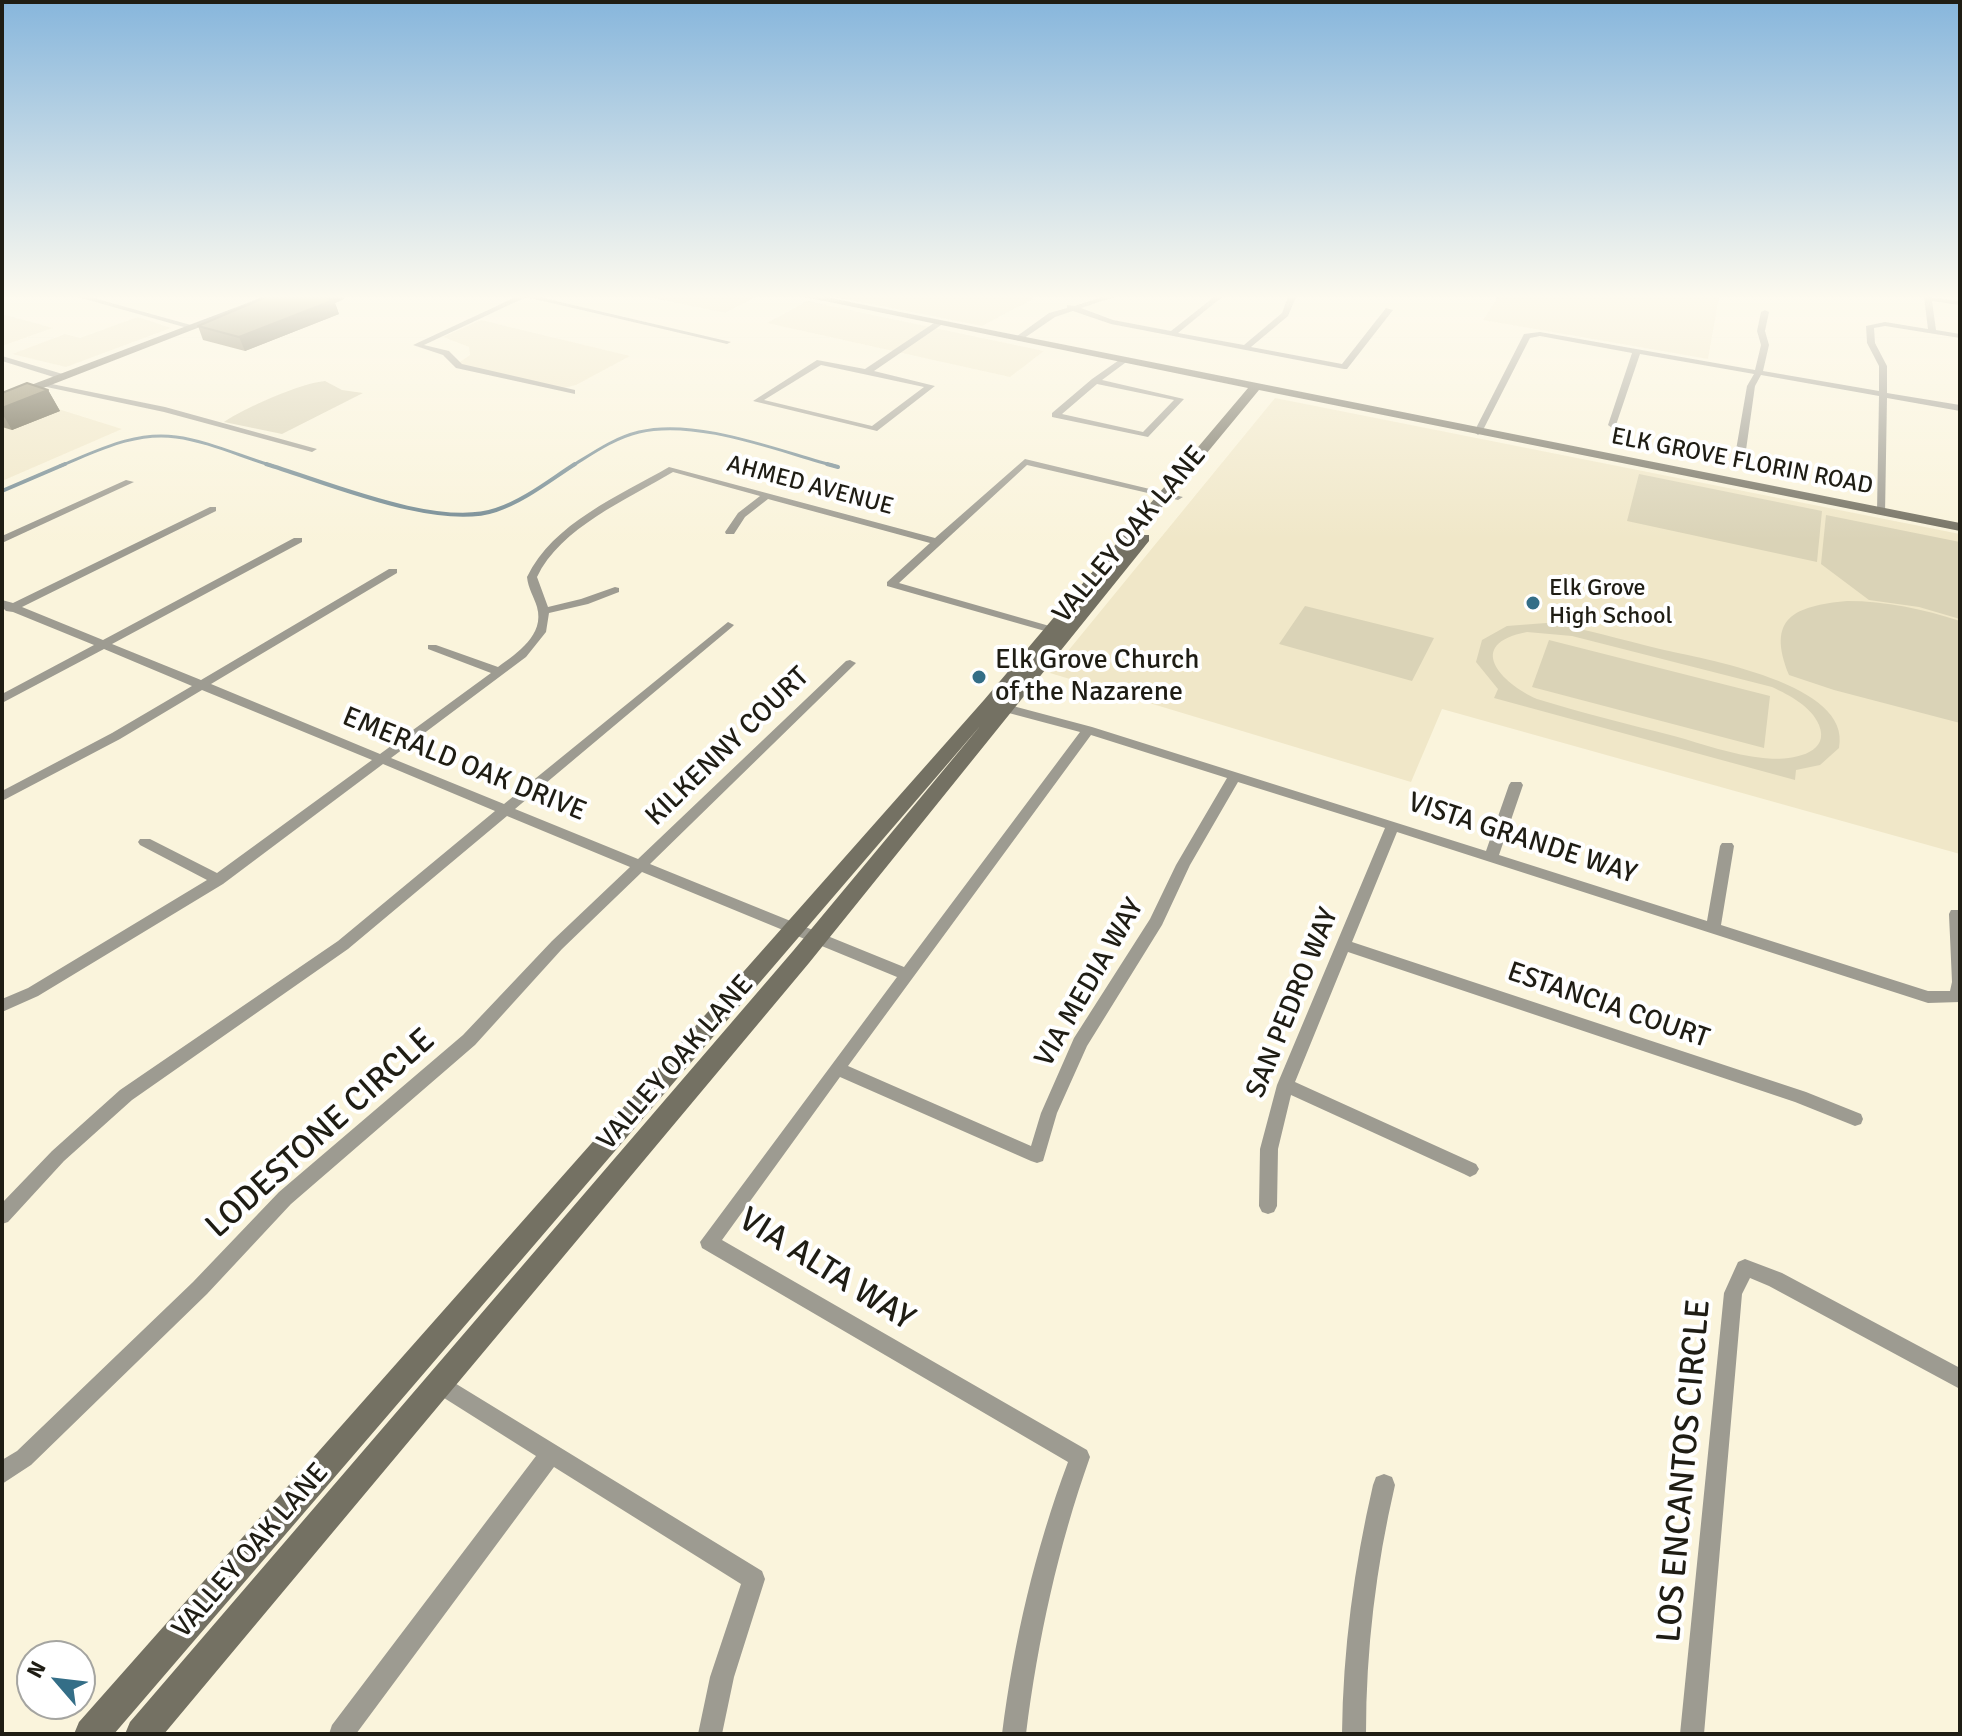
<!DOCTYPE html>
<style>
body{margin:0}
#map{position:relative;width:1962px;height:1736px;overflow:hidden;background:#faf4dc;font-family:Signika,sans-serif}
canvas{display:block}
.frame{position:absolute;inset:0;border:4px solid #1f1d14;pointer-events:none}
.north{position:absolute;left:16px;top:1640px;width:80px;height:80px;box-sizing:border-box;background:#fff;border:2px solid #a5a5a1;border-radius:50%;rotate:298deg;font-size:22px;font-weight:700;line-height:32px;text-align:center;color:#1f1d14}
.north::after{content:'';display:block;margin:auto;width:28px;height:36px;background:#346e87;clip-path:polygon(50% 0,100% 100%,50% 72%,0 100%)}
</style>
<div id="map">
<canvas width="1962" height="1736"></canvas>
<div class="frame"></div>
<div class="north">N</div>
</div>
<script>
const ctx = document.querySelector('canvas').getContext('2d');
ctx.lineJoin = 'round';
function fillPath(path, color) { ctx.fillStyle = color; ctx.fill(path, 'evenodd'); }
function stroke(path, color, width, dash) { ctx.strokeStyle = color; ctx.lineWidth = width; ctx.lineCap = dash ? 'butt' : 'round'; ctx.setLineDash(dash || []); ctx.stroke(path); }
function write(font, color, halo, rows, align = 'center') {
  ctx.font = font + ' Signika,sans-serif'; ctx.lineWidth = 8; ctx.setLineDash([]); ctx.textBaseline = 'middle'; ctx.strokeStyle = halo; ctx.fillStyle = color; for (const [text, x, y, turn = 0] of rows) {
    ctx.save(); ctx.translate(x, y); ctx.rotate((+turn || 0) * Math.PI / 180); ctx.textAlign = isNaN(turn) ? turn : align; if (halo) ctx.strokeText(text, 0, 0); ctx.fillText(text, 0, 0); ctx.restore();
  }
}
fillPath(new Path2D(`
 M650,297h105l-30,16z
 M836,297h195l2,2 -51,27z
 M1498,297h221l-11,62 -225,-39z
 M807,301l237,50 -34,26 -243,-54z
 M2,314l51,14 -51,18z
 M138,317l33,11 -105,39 -54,-13 53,-20 15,4z
 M481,320l149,36 -54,29 -16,4 -103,-25 13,-9 -1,-8 -26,-10z
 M1275,398l685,136v320l-518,-145 -31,73 -361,-109z
 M39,403l83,26 -120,52v-64z`), '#f0e7c8');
fillPath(new Path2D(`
 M325,381l17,9 21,3 -81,41 -58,-12c20,-14 77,-39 101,-41z
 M1639,474l183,37 -5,51 -190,-41z
 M1826,515l134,27v77l-41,-12 -50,-7 -48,-36z
 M1847,601c39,0 76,8 113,20v102l-126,-33 -45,-15c-23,-57 5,-69 58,-74z
 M1305,606l129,32 -22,43 -133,-37z
 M1546,623c38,5 76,17 114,26 42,10 193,34 179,99l-19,17 -24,5 -1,10 -301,-82 4,-9 -22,-27 6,-22 25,-14zM1527,632l45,4 200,51c17,8 39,19 47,38 13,32 -36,36 -56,33 -30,-3 -60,-14 -89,-22 -46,-12 -92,-23 -137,-37 -36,-16 -73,-55 -10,-67z
 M1549,640l221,56 -6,52 -232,-61z`), '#dad3b7');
stroke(new Path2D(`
 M60,466c37,-15 75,-35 116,-29 32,4 66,20 97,29
 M572,466c21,-13 42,-28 67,-34 58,-14 139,19 196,34`), '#738a93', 3);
stroke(new Path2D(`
 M266,464c60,18 172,66 230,46 28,-9 54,-30 79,-46
 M827,464l11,3
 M2,491l63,-27`), '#738a93', 4);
fillPath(new Path2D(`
 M78,297h12l108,30 -7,2z
 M516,297h10l-102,48 25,6 13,13 113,26v4l-119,-26 -13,-13 -30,-10z
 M526,297h13l192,45 -4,2z
 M1103,297h11l-33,11 32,12 58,11 43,-34h8l-44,36 66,12 38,-32 6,-16h8l-8,19 -37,31 91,17 44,-56 7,2 -46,59h-3l-233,-45 -38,-13 -18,6 -35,24 -7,-2 36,-26 18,-5v-3l7,1z
 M1924,297l36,4v4l-28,-4 4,29 24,4v4l-75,-12 -11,2 1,15 12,23v27l73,12v6l-73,-13 -2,116 -8,-2 2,-116 -118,-21 -6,11 -9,64 -5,3 -5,-3 11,-64 7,-12 -114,-20 -24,71 -4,3 -4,-3 24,-72 -92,-17 -10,2 -48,94 -4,3 -4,-3 50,-98 16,-2 215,38 6,-25 -4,-14 4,-19 4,-2 4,2 -4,19 4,14 -6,26 116,20v-25l-12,-23 -1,-17 19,-4 43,7z
 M937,321l7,2 -70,48 61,15 -58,45 -124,-30 64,-41 48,9zM821,365l103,22 -52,39 -108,-26z
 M2,356l64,19 1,2 -7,2 -58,-18z
 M1122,358l7,2 -27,20 82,19 -36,38 -96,-20v-4l40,-34zM1097,384l77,16 -31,32 -81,-18z
 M42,382l123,25 152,42 -5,3 -148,-40 -122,-26z
 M1025,459l158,38 -5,3 -151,-35 -128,118 168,48v4h-8l-172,-49v-4l43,-39 -162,-44 -23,18 -11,17h-8l-1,-2 13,-19 22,-17 -87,-24c-45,27 -113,56 -136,105l11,30 33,-8 34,-12 4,1v4l-31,12 -39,9 -3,19 -20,25 -135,101 113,46 224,-182 6,3 -2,2 -217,182 123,50 208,-198 4,-1 6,3 -2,2 -204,199 254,103 176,-235 -90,-24 -2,-3 6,-4 98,26 394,124 23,-66 2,-3h10l2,3 -24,70 208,66 13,-75 2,-3h10l2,3 -13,79 207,66h22l2,-9 -3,-68 2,-4h9v92l-32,1 -531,-171 -45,110 454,150 55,22 2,5 -2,5 -6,2 -60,-24 -447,-150 -53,130 181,82 3,5 -3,5 -6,3 -6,-3 -173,-79 -13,54 -1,57 -3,6 -6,2 -6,-2 -3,-6 1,-57 17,-64 108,-257 -147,-46 -48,83 -28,60 -75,121 -30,67 -14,48 -6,2 -6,-2 -191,-84 -118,163 365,210 3,7c-32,90 -52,182 -64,277h-24c12,-94 33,-184 66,-272l-366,-214 -2,-6 197,-265 -255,-105 -80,77 -87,96 -184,159 -84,90 -176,171 -29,19v-24l15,-9 176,-169 86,-90 184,-157 89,-94 78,-74 -123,-51 -159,133 -216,151 -68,61 -56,61 -6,2v-21l50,-52 68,-61 218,-149 157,-130 -112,-47 -160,120 -185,112 -36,16v-13l26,-11 179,-108 -67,-35 -2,-3 2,-3h10l67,34 155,-113 -170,-70 -82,49 -118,62v-10l110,-58 80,-47 -88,-37 -102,54v-9l92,-49 -81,-33 -7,-1 -4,-4v-7l11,3 197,-96h6v4l-194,96 81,33 191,-102h8v4l-190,102 89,36 188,-111h8v4l-186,111 169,70 111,-81 -63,-24v-4h8l62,22c19,-14 47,-32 39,-60 -3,-10 -9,-19 -10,-30 26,-54 92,-81 142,-110l266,71zM1091,735l136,43 -51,87 -26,54 -76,119 -33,75 -10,33 -183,-80z
 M126,480l8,2 -132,61v-7z
 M1745,1259l37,14 178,95v21l-191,-103 -19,-8 -8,16 -38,440h-24l44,-441 14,-31z
 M440,1374l322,197 3,8 -31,98 -12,57h-24l12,-57 31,-93 -187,-117 -198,267h-27l3,-9 204,-269 -103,-65 -3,-7 3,-7z
 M1384,1474l8,3 3,8c-19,82 -29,164 -29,249h-24c1,-85 12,-167 31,-249l3,-8z`), '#9d9b91');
fillPath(new Path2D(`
 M263,297h14l-275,107v-8z
 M805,297h20l1135,226v8l-701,-141 -120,145h10v6l-340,422 -645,771h-39l5,-12 663,-771 188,-226 -867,1009h-40l5,-12 905,-1022 264,-312z`), '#747163');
fillPath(new Path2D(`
 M344,299l-9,4 4,11 -94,37 -42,-11 -5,-14z
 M48,390l12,21 -48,19 -10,-3v-34z`), '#756e55');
fillPath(new Path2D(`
 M321,297h22l1,2 -9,4 4,11 -94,37 -6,-14z
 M48,390l12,21 -48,19 -10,-17v-5z`), '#5f5a45');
const building = new Path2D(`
 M266,297h60l8,3 -95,37 -41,-11z
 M27,383l21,7 -46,18v-15z`);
fillPath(building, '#888063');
stroke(building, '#5f5a45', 2);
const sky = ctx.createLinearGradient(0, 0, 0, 540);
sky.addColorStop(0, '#87b6dc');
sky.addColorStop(0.55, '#fdfaef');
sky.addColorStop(1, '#fdfaef00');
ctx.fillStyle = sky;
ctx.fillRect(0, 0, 1962, 540);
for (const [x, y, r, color] of [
 [1533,603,8,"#346e87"],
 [979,677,8,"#346e87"]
]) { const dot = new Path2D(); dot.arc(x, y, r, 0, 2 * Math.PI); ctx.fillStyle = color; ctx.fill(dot); stroke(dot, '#fff', 3); }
write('24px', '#1f1d14', '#fff', [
 ["ELK GROVE FLORIN ROAD",1742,462,11],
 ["AHMED AVENUE",810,486,15]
]);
write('24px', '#1f1d14', '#fff', [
 ["Elk Grove",1549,589],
 ["High School",1549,617]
], 'left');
write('28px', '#1f1d14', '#fff', [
 ["VALLEY OAK LANE",1130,535,-50],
 ["KILKENNY COURT",728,747,-44],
 ["EMERALD OAK DRIVE",464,765,22],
 ["VISTA GRANDE WAY",1522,839,18],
 ["VIA MEDIA WAY",1090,983,-60],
 ["SAN PEDRO WAY",1293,1003,-68],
 ["ESTANCIA COURT",1608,1006,19],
 ["VALLEY OAK LANE",676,1063,-49],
 ["VALLEY OAK LANE",251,1551,-49]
]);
write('28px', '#1f1d14', '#fff', [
 ["Elk Grove Church",995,661],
 ["of the Nazarene",995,693]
], 'left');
write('34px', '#1f1d14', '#fff', [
 ["LODESTONE CIRCLE",321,1134,-42],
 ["VIA ALTA WAY",826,1270,32],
 ["LOS ENCANTOS CIRCLE",1685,1471,-85]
]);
</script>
